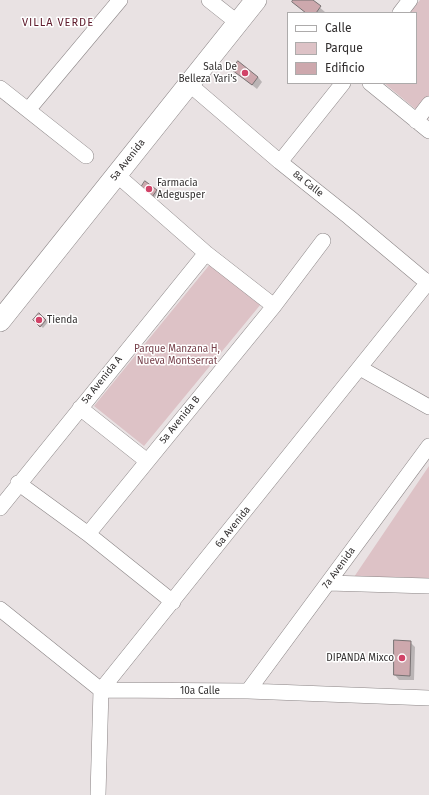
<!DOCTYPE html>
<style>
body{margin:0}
#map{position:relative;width:429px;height:795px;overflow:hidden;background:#e9e2e3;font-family:"Fira Sans",sans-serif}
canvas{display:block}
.legend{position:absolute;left:287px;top:12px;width:130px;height:72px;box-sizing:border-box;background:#fff;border:1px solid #adabab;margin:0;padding:5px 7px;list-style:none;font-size:12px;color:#312e2e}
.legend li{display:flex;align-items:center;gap:8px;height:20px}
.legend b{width:20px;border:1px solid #adabab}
</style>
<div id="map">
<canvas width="429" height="795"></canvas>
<ul class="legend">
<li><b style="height:5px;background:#fff"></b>Calle</li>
<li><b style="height:11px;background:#ddc2c6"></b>Parque</li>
<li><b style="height:11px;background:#cda8ad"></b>Edificio</li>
</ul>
</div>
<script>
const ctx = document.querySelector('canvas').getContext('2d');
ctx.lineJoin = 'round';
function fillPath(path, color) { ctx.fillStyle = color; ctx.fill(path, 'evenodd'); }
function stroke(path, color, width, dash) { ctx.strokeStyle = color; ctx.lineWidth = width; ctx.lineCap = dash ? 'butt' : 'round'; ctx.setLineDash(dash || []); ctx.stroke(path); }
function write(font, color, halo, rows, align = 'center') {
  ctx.font = font + ' "Fira Sans",sans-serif'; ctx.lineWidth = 3; ctx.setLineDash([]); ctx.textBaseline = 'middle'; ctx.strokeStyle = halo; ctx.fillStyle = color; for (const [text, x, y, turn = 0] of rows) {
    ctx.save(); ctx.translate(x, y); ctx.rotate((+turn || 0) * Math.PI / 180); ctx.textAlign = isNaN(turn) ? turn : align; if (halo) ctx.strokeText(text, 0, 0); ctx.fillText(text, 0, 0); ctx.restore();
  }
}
fillPath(new Path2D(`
 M420,0h9v98l-10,14 -35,-29h32v-70h-6z
 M211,263l50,41 -117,142 -50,-40z
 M429,466v112l-75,-1z`), '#ddc2c6');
fillPath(new Path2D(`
 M295,0h16l14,12 -19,1 -13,-11z
 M238,74l20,3 4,5 -5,7z
 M144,191h12l2,2 -4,5z
 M39,314l9,8 -5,6 -9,-8z
 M410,642l5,5 -1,33h-15l-4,-5z`), '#0003');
const building = new Path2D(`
 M293,0h20l8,6 -5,7h-10l-14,-11z
 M238,61l20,16 -6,8 -20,-15z
 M145,181l12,9 -5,7 -12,-8z
 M39,313l7,7 -6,7 -7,-7z
 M394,640l17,1 -1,35 -16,-1z`);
fillPath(building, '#cda8ad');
stroke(building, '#777172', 1);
const street = new Path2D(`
 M209,0l29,23
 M400,13l10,-13
 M370,83l59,48
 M189,84l91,78 69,55 80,67
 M0,88l86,68
 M28,110l92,-110
 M416,121l13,-17
 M280,162l63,-79
 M117,175l89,78 68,53
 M360,368l69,39
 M80,408l67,53
 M18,483l70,51 85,68
 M0,508l206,-255
 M88,534l186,-228 49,-65
 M328,583l101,3
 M0,609l101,81 147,1 181,7
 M248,691l181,-245
 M98,795l3,-105 328,-409`);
const secondary = new Path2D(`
 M0,321l256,-321`);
stroke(street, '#8a8485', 16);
stroke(secondary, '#8a8485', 22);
stroke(street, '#fff', 15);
stroke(secondary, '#fff', 21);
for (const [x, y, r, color] of [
 [245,73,4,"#d14267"],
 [149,189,4,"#d14267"],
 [39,320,4,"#d14267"],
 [402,658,4,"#d14267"]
]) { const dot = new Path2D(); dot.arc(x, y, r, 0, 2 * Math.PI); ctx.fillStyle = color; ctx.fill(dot); stroke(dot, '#fff', 1.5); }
write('10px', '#312e2e', '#fff', [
 ["Sala De",237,67],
 ["Belleza Yari's",237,79],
 ["Farmacia",157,183,"left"],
 ["Adegusper",157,195,"left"],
 ["Tienda",47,320,"left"],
 ["DIPANDA Mixco",394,658]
], 'right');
write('10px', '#312e2e', '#fff', [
 ["5a Avenida",128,160,-52],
 ["8a Calle",308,184,38],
 ["5a Avenida A",102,380,-51],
 ["5a Avenida B",180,420,-51],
 ["6a Avenida",233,527,-51],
 ["7a Avenida",339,568,-54],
 ["10a Calle",200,691]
]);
write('10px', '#78424c', '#fff', [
 ["Parque Manzana H,",177,349],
 ["Nueva Montserrat",177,361]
]);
ctx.letterSpacing = '1px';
write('11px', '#5e1a2b', '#fff', [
 ["VILLA VERDE",58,23]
]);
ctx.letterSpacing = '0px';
</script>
